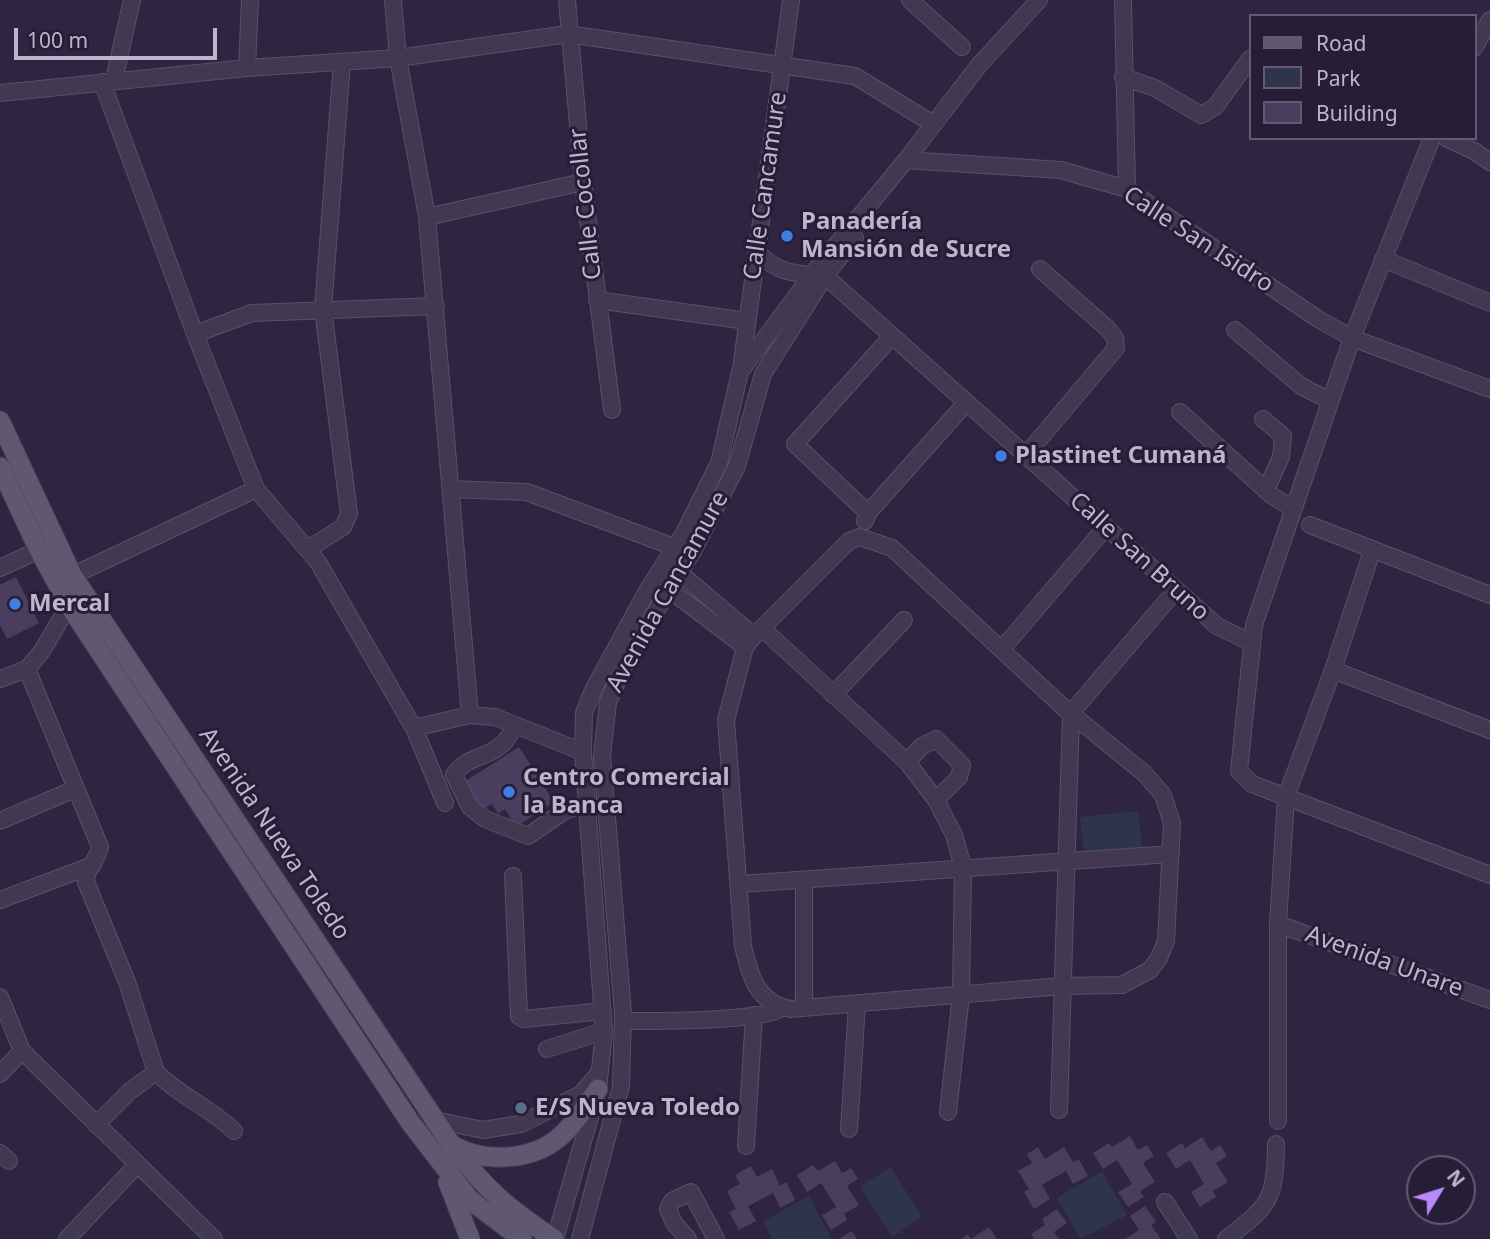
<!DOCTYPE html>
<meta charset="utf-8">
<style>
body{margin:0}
#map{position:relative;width:1490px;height:1239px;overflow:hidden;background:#2f2441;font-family:"Noto Sans",sans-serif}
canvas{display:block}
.legend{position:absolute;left:1249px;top:14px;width:228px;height:126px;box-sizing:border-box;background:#271d36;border:2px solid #635a72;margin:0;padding:9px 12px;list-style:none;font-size:21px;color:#beb5cb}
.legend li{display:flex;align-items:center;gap:14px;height:35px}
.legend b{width:35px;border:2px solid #635a72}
.north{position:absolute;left:1406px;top:1155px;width:70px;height:70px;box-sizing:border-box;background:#271d36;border:2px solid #635a72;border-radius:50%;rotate:52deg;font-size:19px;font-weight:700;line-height:28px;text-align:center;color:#beb5cb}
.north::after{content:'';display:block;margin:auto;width:24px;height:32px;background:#b88afc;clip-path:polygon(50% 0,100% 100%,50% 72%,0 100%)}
.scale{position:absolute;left:14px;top:28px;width:203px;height:32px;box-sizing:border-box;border:4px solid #beb5cb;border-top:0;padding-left:9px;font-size:21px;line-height:24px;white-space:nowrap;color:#beb5cb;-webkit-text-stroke:5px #271d36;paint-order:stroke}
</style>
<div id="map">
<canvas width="1490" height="1239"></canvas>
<ul class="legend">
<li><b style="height:9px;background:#605771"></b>Road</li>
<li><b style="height:19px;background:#2d344b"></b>Park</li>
<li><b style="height:19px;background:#4a3e5f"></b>Building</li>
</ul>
<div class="north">N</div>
<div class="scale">100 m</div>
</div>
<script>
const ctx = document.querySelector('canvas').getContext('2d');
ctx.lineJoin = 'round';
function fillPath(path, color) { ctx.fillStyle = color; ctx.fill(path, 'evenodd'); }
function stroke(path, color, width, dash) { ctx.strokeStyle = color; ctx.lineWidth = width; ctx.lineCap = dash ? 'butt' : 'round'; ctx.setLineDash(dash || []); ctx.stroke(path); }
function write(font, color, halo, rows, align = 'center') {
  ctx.font = font + ' "Noto Sans",sans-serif'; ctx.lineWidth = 6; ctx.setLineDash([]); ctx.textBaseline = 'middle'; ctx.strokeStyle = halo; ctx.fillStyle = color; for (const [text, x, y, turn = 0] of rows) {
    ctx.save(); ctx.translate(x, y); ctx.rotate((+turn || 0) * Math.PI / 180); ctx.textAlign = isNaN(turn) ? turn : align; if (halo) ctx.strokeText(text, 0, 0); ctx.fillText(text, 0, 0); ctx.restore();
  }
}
fillPath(new Path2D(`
 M1138,811l4,36 -58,6 -4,-36z
 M891,1167l31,50 -30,20 -32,-51z
 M1102,1171l25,44 -47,24 -23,-41z
 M809,1196l23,43h-60l-9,-18z`), '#2d344b');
fillPath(new Path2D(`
 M16,577l23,46 -32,16 -7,-14v-40z
 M519,747l35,55 -38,25 -11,-18 -7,5 -6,-10 -10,6 -18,-28z
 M1130,1136l8,14 9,-5 7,11 -11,7 12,19 -15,9 4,6 -16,10 -10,-15 14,-8 -15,-24 -14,9 -10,-16 16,-10 3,4z
 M1202,1137l9,14 9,-6 7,11 -11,7 12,19 -15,9 3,6 -16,10 -9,-15 13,-8 -14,-24 -14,9 -10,-16 16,-10 3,5z
 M1038,1147l7,12 19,-12 9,15 6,-3 9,17 -15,8 -7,-13 -24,14 8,14 -16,10 -10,-17 5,-3 -11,-18 14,-8 -5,-9z
 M835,1161l7,12 9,-5 7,11 -11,7 12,19 -15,9 3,6 -16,10 -9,-15 14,-8 -15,-24 -14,9 -10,-17 16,-10 5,6z
 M751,1166l6,11 15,-8 8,17 6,-4 9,18 -15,8 -7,-15 -25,13 8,15 -17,9 -10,-18 7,-3 -9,-18 13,-7 -5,-9z
 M1145,1206l11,16 -5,3 10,14h-36l14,-9 -9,-14z
 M1057,1209l10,14 -13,9 5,7h-25l-3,-5 14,-9 -3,-6z
 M989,1227l8,12h-36l7,-5 3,5z
 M852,1231l5,8h-19z`), '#4a3e5f');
const minor = new Path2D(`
 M393,0l5,58 29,159 43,498
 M567,0l16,182 29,228
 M910,0l52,47
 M1123,0l4,189
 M1474,48l16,-28
 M247,68l3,-68
 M1123,77l32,11 46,27 14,-8 35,-48
 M114,80l18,-80
 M102,82l93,252 61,155 62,73 91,158 5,8 56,-13 25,2 88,35
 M0,93l247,-25 151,-10 170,-24 287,42 78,48
 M1432,138l-80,200 -98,287 -15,146 13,13 238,91
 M1446,138l28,13 16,11
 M906,160l155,10 66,19 191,130 34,19 138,51
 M427,217l156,-35
 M757,252c23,23 37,21 68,24l392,350 33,16
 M1383,259l107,44
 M597,300l150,21
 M1235,330l66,56 29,15
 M195,334l57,-21 184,-7
 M741,369l50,-369
 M1180,412l91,83 22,14
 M1263,419l20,17 -2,21 -15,33
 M1026,455l90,-107 -1,-10 -8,-10 -67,-59
 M452,489l75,3 147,55
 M868,513l-73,-69 97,-108
 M865,521l3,-8 98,-110
 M1310,525l180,70
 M860,537l32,11 171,159 82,67 18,21 9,28 -6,118 -7,17 -9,12 -28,15 -60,1 -272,23c-34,-7 -40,-34 -47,-63l-17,-226 19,-73 9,-11 95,-95z
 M308,549l35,-22 6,-13 -26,-205 19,-247
 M673,567l81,69
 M0,568l39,-18
 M61,581l195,-92
 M662,584l83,63
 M762,628l145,134 29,38 18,35 9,32 -2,128 -13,117
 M1002,649l104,-122
 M27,669l73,178c-2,12 -15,23 -14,35l41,100 29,90 -26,19 -34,34
 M1333,670l157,60
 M0,679l27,-10 15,-18 27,-46
 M833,695l71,-75
 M515,725c-17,39 -44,24 -61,50l16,32 15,12 43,17 35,-24 25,-10
 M414,728l31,75
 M907,762l15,-16 14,-7 26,26 -3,12 -23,23
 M0,821l75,-32
 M513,876l6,140 4,3 80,-8
 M740,884l431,-30
 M0,900l93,-35
 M1278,924l212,76
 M0,997l22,54 192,188
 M804,1008v-128
 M623,1021c25,0 147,1 159,-14
 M547,1049l57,-18
 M156,1072c23,24 54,35 78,59
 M0,1074l22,-23
 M1059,1110l12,-397 105,-123
 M435,1120l48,10 38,-6 60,-30 19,-22
 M1278,1121v-197l8,-127 47,-127 39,-119
 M849,1129l8,-124
 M746,1146l8,-131
 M0,1153l9,8
 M1165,1202l24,37
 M67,1239l70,-74
 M555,1239l43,-150 6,-58 -21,-279 1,-39 9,-23 54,-99 37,-58 35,-70 21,-91 77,-104 89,-108 74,-96 59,-64
 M580,1239l41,-153 2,-73 -21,-257 6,-54 21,-47 64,-104 44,-85 26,-92 62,-98 30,-38
 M688,1239l-14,-16 -6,-14 4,-8 19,-9 25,47
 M1226,1239c45,-35 49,-39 50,-95`);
const major = new Path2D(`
 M0,421l72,154 379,569c34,45 56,64 103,95
 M0,467l39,83 30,55 341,517 60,78 52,39
 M454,1146c28,16 72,15 99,-4 19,-13 32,-35 45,-53
 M448,1182l22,57`);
stroke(minor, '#5a5168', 18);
stroke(major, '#483f57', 21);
stroke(minor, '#423951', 16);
stroke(major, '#605771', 19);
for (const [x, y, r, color] of [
 [787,236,7,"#3f7fe0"],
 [1001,456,7,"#3f7fe0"],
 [15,604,7,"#3f7fe0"],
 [509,792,7,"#3f7fe0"],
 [521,1108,7,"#5c6f8a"]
]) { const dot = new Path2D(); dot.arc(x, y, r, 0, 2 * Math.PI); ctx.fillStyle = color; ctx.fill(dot); stroke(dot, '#271d36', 2.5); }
write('24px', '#beb5cb', '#271d36', [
 ["Calle Cancamure",766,186,-82],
 ["Calle Cocollar",586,204,-96],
 ["Calle San Isidro",1198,240,33],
 ["Calle San Bruno",1139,557,42],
 ["Avenida Cancamure",668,592,-61],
 ["Avenida Nueva Toledo",274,834,56],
 ["Avenida Unare",1384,962,20]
]);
write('bold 24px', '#beb5cb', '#271d36', [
 ["Panadería",801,222],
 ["Mansión de Sucre",801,250],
 ["Plastinet Cumaná",1015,456],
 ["Mercal",29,604],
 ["Centro Comercial",523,778],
 ["la Banca",523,806],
 ["E/S Nueva Toledo",535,1108]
], 'left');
</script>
